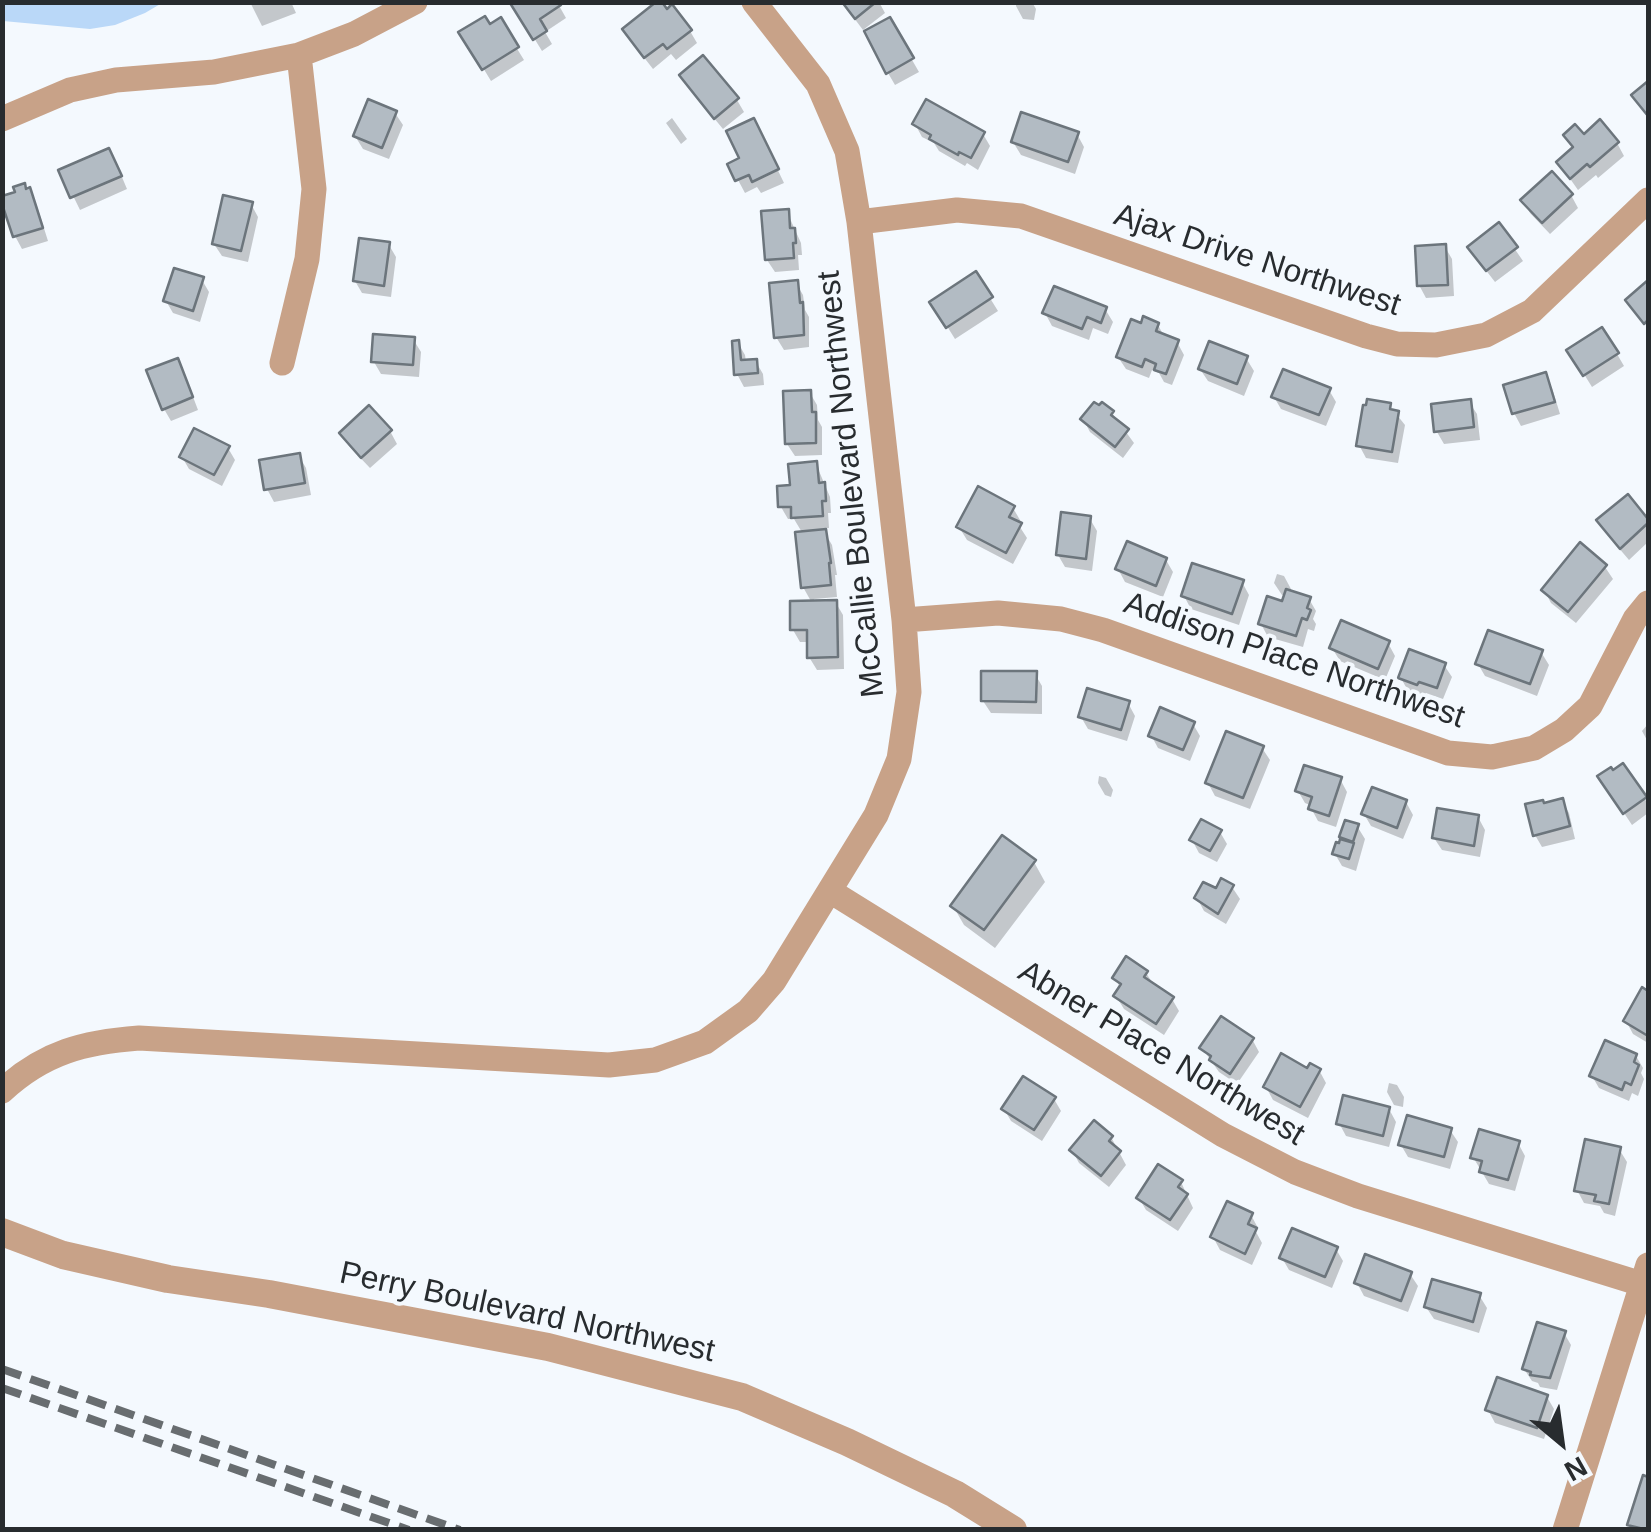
<!DOCTYPE html>
<style>
body{margin:0}
#map{position:relative;width:1651px;height:1532px;overflow:hidden;background:#f4f9fe;font-family:Helvetica,sans-serif}
canvas{display:block}
.frame{position:absolute;inset:0;border:5px solid #282c2f;pointer-events:none}
.north{position:absolute;left:1511px;top:1392px;width:100px;height:100px;-webkit-text-stroke:8px #f4f9fe;paint-order:stroke;rotate:151deg;font-size:28px;font-weight:700;line-height:40px;text-align:center;color:#282c2f}
.north::after{content:'';display:block;margin:auto;width:35px;height:45px;background:#282c2f;clip-path:polygon(50% 0,100% 100%,50% 72%,0 100%)}
</style>
<div id="map">
<canvas width="1651" height="1532"></canvas>
<div class="frame"></div>
<div class="north">N</div>
</div>
<script>
const ctx = document.querySelector('canvas').getContext('2d');
ctx.lineJoin = 'round';
function fillPath(path, color) { ctx.fillStyle = color; ctx.fill(path, 'evenodd'); }
function stroke(path, color, width, dash) { ctx.strokeStyle = color; ctx.lineWidth = width; ctx.lineCap = dash ? 'butt' : 'round'; ctx.setLineDash(dash || []); ctx.stroke(path); }
function write(font, color, halo, rows, align = 'center') {
  ctx.font = font + ' Helvetica,sans-serif'; ctx.lineWidth = 8; ctx.setLineDash([]); ctx.textBaseline = 'middle'; ctx.strokeStyle = halo; ctx.fillStyle = color; for (const [text, x, y, turn = 0] of rows) {
    ctx.save(); ctx.translate(x, y); ctx.rotate((+turn || 0) * Math.PI / 180); ctx.textAlign = isNaN(turn) ? turn : align; if (halo) ctx.strokeText(text, 0, 0); ctx.fillText(text, 0, 0); ctx.restore();
  }
}
fillPath(new Path2D(`
 M2,3h160l-17,10 -30,12 -25,4 -87,-8z`), '#bad8f8');
fillPath(new Path2D(`
 M250,2h41l5,11 -34,13z
 M515,2h42l9,16 -21,14 7,12 -10,7 -29,-47z
 M842,2h37l6,11 -22,17z
 M1016,2h16l4,7 -2,11 -11,-1 -7,-13z
 M666,12l24,19 7,12 -21,17 -5,-6 -18,15 -21,-27z
 M889,20l30,52 -24,13 -18,-31z
 M500,21l24,39 -33,21 -29,-48 27,-6z
 M689,88l48,12 7,12 -21,17z
 M395,113l8,12 -14,34 -26,-10 -8,-13z
 M672,118l15,21 -6,5 -15,-21z
 M915,124l68,10 7,12 -12,24 -11,-7 -2,3 -26,-15 -5,-8 -12,-6z
 M760,133l24,50 -23,10 -4,-6 -12,6 -15,-28 13,-6z
 M1077,134l7,13 -9,27 -54,-19 -8,-13z
 M1566,135l51,8 7,13 -26,22 -2,-3 -18,15 -19,-27 14,-15z
 M116,163l11,26 -47,21 -19,-39z
 M29,190l7,13 12,38 -26,8 -7,-13 -12,-38z
 M1571,195l7,13 -28,26 -20,-21 -7,-12z
 M251,204l7,13 -10,45 -26,-6 -8,-12z
 M787,212l14,31 1,12h-4l1,15 -24,2 -8,-12z
 M1499,226l24,35 -28,21 -17,-22z
 M389,245l7,12 -5,40 -29,-4 -7,-12z
 M1445,247l7,12 2,37 -28,2 -7,-13z
 M975,274l23,37 -43,28 -15,-24z
 M202,280l7,12 -9,30 -27,-9 -7,-12z
 M796,283l7,12 2,15 4,7v30l-25,3 -8,-13z
 M1105,309l8,13 -5,12 -15,-6 -4,12 -37,-14 -7,-13z
 M1158,325l7,13 12,4 7,13 -12,30 -8,-3 -5,-9 -7,-3 -3,8 -23,-9 -8,-12z
 M413,339l8,13 -2,25 -38,-3 -7,-12z
 M738,343l7,12 1,7h10l7,12 1,11 -20,2 -7,-13z
 M1617,354l7,12 -32,21 -15,-24z
 M1246,358l8,13 -10,25 -36,-15 -8,-12z
 M184,373l14,37 -27,11 -7,-12z
 M1545,375l7,13 8,26 -39,12 -7,-13z
 M1329,390l7,12 -10,24 -45,-17 -7,-12z
 M810,393l7,12 1,15 4,7v28l-27,1 -8,-12z
 M1469,402l8,12 3,26 -36,4 -7,-12z
 M1389,405l16,20 -7,38 -32,-5 -7,-13z
 M1112,413l22,30 -11,15 -33,-26 -7,-13z
 M390,431l7,13 -27,24 -21,-22 -7,-13z
 M228,448l7,12 -13,26 -33,-17 -7,-12z
 M299,456l7,12 5,27 -37,7 -7,-13z
 M816,464l14,33 1,16h-3l1,15h-7l10,17 5,30h-2l2,22 -23,2v4h22l7,12 1,54 -27,1 -8,-13v-15h-9l-7,-12 19,-27 -9,-16v-53l-9,-15h-6l-7,-12 12,-20z
 M1627,497l21,26v19l-19,18 -23,-27 -7,-12z
 M1013,508l7,12 -2,4 9,14 -14,26 -46,-24 -8,-13z
 M1090,519l7,12 -5,40 -27,-4 -7,-12z
 M1166,560l7,12 -10,25 -38,-15 -7,-13z
 M1605,567l8,12 -37,44 -25,-20 -7,-13z
 M1277,574l7,2 7,13 -1,4 19,6 7,12 -3,8 3,5 -2,7 -6,-2 -5,18 -35,-10 -7,-13 23,-20 2,-8 -4,-1 -8,-12z
 M1242,582l7,13 -10,30 -48,-16 -7,-13z
 M1388,643l7,13 -10,24 -45,-19 -8,-13z
 M1541,652l8,13 -12,31 -52,-20 -7,-12z
 M1444,665l8,12 -9,22 -17,-6 -2,4 -16,-6 -7,-13z
 M1035,674l7,12v28l-51,-1 -8,-12z
 M1128,703l7,13 -8,25 -39,-12 -7,-12z
 M1193,724l7,12 -10,25 -32,-13 -7,-13z
 M1648,724v18l-6,-11z
 M1262,748l8,12 -20,49 -35,-13 -7,-13z
 M1623,766l25,38v9l-16,12 -24,-36 4,-15z
 M1099,776l7,2 7,12 -2,7 -6,-2 -7,-12z
 M1340,779l7,13 -11,35 -18,-6 -7,-13 1,-2 -7,-3 -7,-12z
 M1562,801l7,12 6,26 -33,8 -7,-12 9,-30z
 M1406,802l7,13 -10,24 -32,-13 -7,-12z
 M1478,817l7,13 -5,27 -38,-7 -8,-12z
 M1347,823l10,3 8,13 -9,32 -14,-5 -7,-12 6,-8z
 M1220,832l7,12 -10,18 -18,-9 -7,-13z
 M1034,862l11,20 -50,66 -31,-23 -11,-19z
 M1232,887l8,12 -14,25 -22,-13 -7,-13z
 M1146,973l8,12 18,14 7,12 -15,24 -40,-26 -8,-13 5,-7 -6,-11z
 M1643,991l5,3v49l-15,-9 -7,-13z
 M1252,1039l7,13 -22,32 -18,-12 -17,-24z
 M1636,1056l7,12 -2,5 3,6 -6,17 -6,-3 -3,8 -30,-13 -7,-12z
 M1319,1070l7,13 -18,35 -35,-18 -7,-13 42,-16z
 M1389,1083l8,2 7,12 -1,10 -9,-2 -7,-13z
 M1054,1099l7,12 -19,30 -31,-20 -7,-12z
 M1389,1109l7,13 -7,25 -43,-11 -7,-13z
 M1450,1130l8,12 -8,27 -42,-12 -7,-12z
 M1111,1137l15,28 -17,22 -30,-24 -7,-13z
 M1518,1143l7,13 -10,35 -26,-7 -16,-27z
 M1619,1149l8,13 -12,54 -11,-3 -4,-7 -16,-3 -7,-13z
 M1181,1182l12,26 -15,23 -32,-21 -7,-12z
 M1251,1215l7,13 -2,4 6,11 -10,22 -32,-15 -7,-13z
 M1336,1249l7,12 -11,27 -43,-18 -7,-12z
 M1410,1274l8,12 -10,26 -44,-16 -7,-13z
 M1479,1295l8,13 -8,25 -45,-14 -8,-12z
 M1564,1333l7,12 -14,45 -17,-3 -2,-4 -6,-2 -8,-12z
 M1547,1397l7,12 -10,30 -49,-16 -7,-13z
 M1645,1478l3,1v51h-16l-3,-6z`), '#0003');
const building = new Path2D(`
 M560,2l1,3 -21,14 7,12 -14,9 -23,-37z
 M656,2h6l5,7 5,-5 20,26 -25,19 -4,-5 -19,14 -22,-29z
 M842,2h34l-21,17z
 M485,16l5,8 11,-7 18,30 -37,23 -24,-38z
 M890,17l24,41 -28,16 -22,-43z
 M703,55l36,43 -25,21 -35,-44z
 M1648,81v35l-17,-21z
 M368,99l29,12 -15,37 -29,-12z
 M926,99l59,33 -14,26 -12,-6 -1,3 -29,-16 2,-4 -19,-11z
 M1021,112l58,20 -11,30 -57,-20z
 M754,118l25,51 -27,13 -3,-7 -14,6 -8,-17 12,-6 -13,-27z
 M1600,119l19,23 -29,25 -3,-3 -17,15 -14,-17 17,-15 -10,-12 12,-11 9,10z
 M109,148l13,28 -52,22 -12,-28z
 M1552,171l21,23 -31,29 -22,-23z
 M25,183l1,6 4,-2 13,41 -30,9 -11,-33v-8l13,-4 -2,-5z
 M223,195l30,7 -12,49 -29,-7z
 M789,209l1,19h5l1,15h-3l1,15 -29,2 -4,-49z
 M1499,222l19,25 -32,24 -19,-24z
 M359,238l31,4 -6,44 -31,-5z
 M1446,244l2,41 -31,1 -2,-40z
 M174,268l30,9 -11,34 -30,-10z
 M976,271l17,26 -47,31 -17,-26z
 M798,280l2,23 3,-1 1,33 -30,3 -5,-55z
 M1648,280v40l-4,4 -19,-24z
 M1054,286l53,21 -6,16 -14,-6 -5,12 -40,-16z
 M1143,316l16,7 -3,8 23,9 -13,34 -12,-4 2,-6 -11,-5 -3,8 -26,-10 15,-38 10,4z
 M1602,327l17,26 -36,23 -17,-26z
 M373,334l42,3 -2,28 -42,-3z
 M739,340l2,20 16,-1 1,14 -24,2 -2,-34z
 M1209,341l39,15 -11,28 -39,-15z
 M178,358l15,39 -31,13 -16,-40z
 M1283,369l48,19 -12,27 -48,-18z
 M1546,372l9,30 -43,12 -9,-29z
 M811,390l1,22h4v31l-31,1 -2,-53z
 M1367,399l24,4 -1,6 9,2 -7,41 -36,-6 7,-41h3z
 M1471,399l3,28 -40,5 -3,-28z
 M1094,402l5,3 3,-3 12,9 -3,4 18,14 -14,18 -35,-28z
 M369,405l23,25 -31,28 -22,-25z
 M194,428l36,18 -16,29 -35,-18z
 M300,453l5,30 -41,7 -5,-30z
 M817,461l2,22 6,-1 1,19h-4l1,15 -32,2v-11h-13l-1,-21 13,-1 -2,-21z
 M978,486l37,20 -6,11 13,6 -16,30 -50,-26z
 M1628,494l20,25v4l-28,26 -24,-29z
 M1061,512l30,4 -5,43 -30,-4z
 M826,529l5,34h-2l2,22 -30,3 -6,-56z
 M1127,541l40,17 -11,28 -41,-17z
 M1580,542l27,23 -39,47 -27,-22z
 M1192,563l52,17 -12,34 -51,-18z
 M1286,589l25,8 -4,11 4,2 -4,10 -5,-2 -6,18 -38,-12 9,-28 15,5z
 M837,600l1,57 -31,1v-28h-17v-29z
 M1341,620l49,21 -12,28 -49,-21z
 M1488,630l55,20 -13,34 -55,-20z
 M1409,649l37,14 -9,25 -18,-6 -2,3 -19,-7z
 M981,671h56l-1,31 -55,-1z
 M1087,688l43,13 -9,29 -43,-13z
 M1160,707l35,15 -12,28 -35,-14z
 M1226,731l38,15 -21,52 -38,-15z
 M1623,763l24,34 -24,17 -26,-38 14,-9 2,3z
 M1304,765l38,12 -13,39 -21,-7 4,-12 -17,-6z
 M1372,787l35,13 -10,28 -36,-14z
 M1563,798l7,28 -37,10 -8,-32 18,-4 1,3z
 M1437,808l42,7 -5,31 -42,-8z
 M1201,819l21,11 -12,21 -21,-11z
 M1345,820l14,4 -6,18 -14,-5z
 M1002,835l34,25 -52,70 -34,-24z
 M1340,839l14,4 -5,16 -17,-5 4,-12 3,1z
 M1221,878l13,7 -16,29 -24,-16 9,-16 13,6z
 M1126,956l22,15 -4,6 30,20 -18,27 -43,-28 8,-12 -9,-6z
 M1642,987l6,4v45l-25,-15z
 M1221,1016l33,22 -24,36 -21,-14 2,-4 -12,-8z
 M1605,1040l32,14 -3,8 5,3 -8,20 -6,-3 -3,8 -33,-14z
 M1281,1053l26,15 3,-5 11,6 -21,38 -37,-20z
 M1023,1076l33,21 -22,33 -33,-21z
 M1343,1095l47,12 -7,29 -47,-12z
 M1407,1115l45,13 -8,29 -46,-12z
 M1094,1120l19,16 -4,5 12,10 -20,25 -32,-26z
 M1479,1129l41,12 -12,39 -29,-8 3,-11 -12,-3z
 M1585,1139l36,8 -12,57 -15,-3 2,-6 -22,-4z
 M1158,1164l25,16 -5,7 10,7 -18,26 -34,-22z
 M1227,1201l26,12 -5,11 9,4 -12,26 -35,-17z
 M1292,1228l46,19 -13,30 -46,-19z
 M1365,1254l47,18 -11,29 -47,-18z
 M1432,1279l49,14 -8,29 -49,-15z
 M1537,1322l29,9 -16,47 -20,-3 1,-3 -9,-3z
 M1497,1377l51,18 -11,33 -52,-18z
 M1643,1475l5,2v53l-21,-5z`);
fillPath(building, '#b2bbc3');
stroke(building, '#6c757c', 2.5);
stroke(new Path2D(`
 M2,119l68,-29 46,-10 98,-8 85,-17 55,-21 61,-32
 M859,222l98,-12 64,6 345,120 31,8 39,1 50,-10 46,-24 116,-111
 M282,363l25,-104 7,-70 -15,-134
 M904,620l94,-7 63,6 42,11 345,123 44,4 42,-9 30,-18 26,-24 45,-87 13,-16
 M830,891l393,244 72,37 63,24 290,90
 M2,1091c42,-39 83,-49 137,-53l470,27 46,-5 50,-18 43,-31 26,-30 102,-166 23,-56 10,-67 -5,-72 -45,-398 -12,-71 -29,-67 -64,-82
 M1565,1530l83,-265`), '#c8a288', 25);
stroke(new Path2D(`
 M2,1232l61,23 105,24 101,15 279,53 194,50 105,45 108,52 58,36`), '#c8a288', 28);
stroke(new Path2D(`
 M2,1369l458,161
 M2,1388l407,142`), '#686d70', 8, [20, 10]);
write('32px', '#282c2f', '#f4f9fe', [
 ["Ajax Drive Northwest",1257,261,18],
 ["McCallie Boulevard Northwest",852,484,-96],
 ["Addison Place Northwest",1294,661,19],
 ["Abner Place Northwest",1161,1054,31],
 ["Perry Boulevard Northwest",527,1313,12]
]);
</script>
